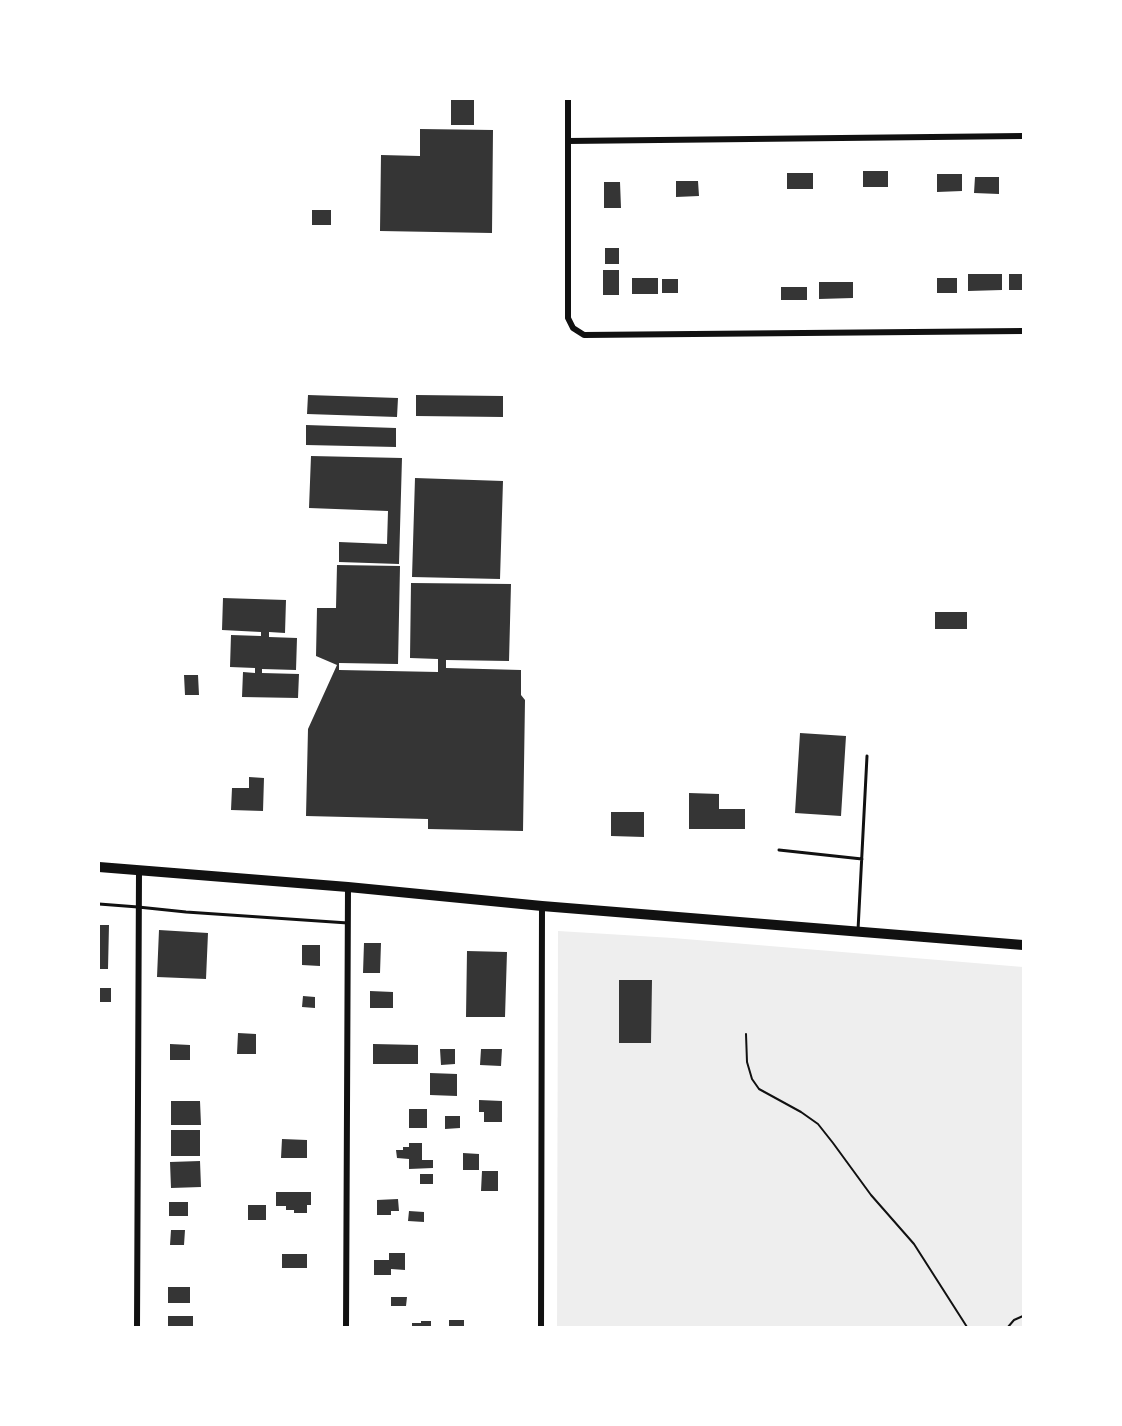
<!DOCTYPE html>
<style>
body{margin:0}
#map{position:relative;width:1122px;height:1426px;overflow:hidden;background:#fff;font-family:Bitter,serif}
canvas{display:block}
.frame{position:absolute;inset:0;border:100px solid #fff;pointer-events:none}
</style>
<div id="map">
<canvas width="1122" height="1426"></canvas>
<div class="frame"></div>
</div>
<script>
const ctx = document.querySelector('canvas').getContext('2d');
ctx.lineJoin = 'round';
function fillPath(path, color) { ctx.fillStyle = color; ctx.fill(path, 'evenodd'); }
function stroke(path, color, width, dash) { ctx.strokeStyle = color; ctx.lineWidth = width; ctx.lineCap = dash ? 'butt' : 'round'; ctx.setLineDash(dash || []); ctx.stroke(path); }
fillPath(new Path2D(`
 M558,931l115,7 350,29v360h-466z`), '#eee');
fillPath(new Path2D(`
 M451,99h23v26h-23z
 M420,129l73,1 -1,103 -112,-2 1,-76 39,1z
 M863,171h25v16h-25z
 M787,173h26v16h-26z
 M937,174h25v17l-25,1z
 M975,177h24v17l-25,-1z
 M676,181h22l1,15 -23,1z
 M604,182h16l1,26h-17z
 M312,210h19v15h-19z
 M605,248h14v16h-14z
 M603,270h16v25h-16z
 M968,274h34v16l-34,1z
 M1009,274h14v16h-14z
 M632,278h26v16h-26z
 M937,278h20v15h-20z
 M662,279h16v14h-16z
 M819,282h34v16l-34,1z
 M781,287h26v13h-26z
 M308,395l90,3 -1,19 -90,-3z
 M416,395l87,1v21l-87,-1z
 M306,425l90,3v19l-90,-2z
 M311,456l91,2 -3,106 -60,-2v-20l48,2 1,-33 -79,-3z
 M415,478l88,3 -3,98 -88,-2z
 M337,565l63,1 -2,98 -59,-1v7l99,2v-13l-28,-1 1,-75 100,1 -2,77 -63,-1v8l75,2v25l4,5 -2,131 -95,-2v-10l-122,-3 2,-87 29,-64 -21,-9 1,-48h19z
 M223,598l63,2 -1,33 -16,-1v5l28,1 -1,32 -34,-1v4l37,1 -1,24 -56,-1 1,-25 12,1v-5l-25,-1 1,-32 30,1v-4l-39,-2z
 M935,612h32v17h-32z
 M184,675h14l1,20h-14z
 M800,733l46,3 -5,80 -46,-3z
 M249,777l15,1 -1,33 -32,-1 1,-22h17z
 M689,793l30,1v15h26v20h-56z
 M611,812h33v25l-33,-1z
 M99,925h10l-1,44h-9z
 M159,930l49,3 -2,46 -49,-2z
 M364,943h17l-1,30h-17z
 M302,945h18v21l-18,-1z
 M467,951l40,1 -2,65h-39z
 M619,980h33l-1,63h-32z
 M99,988h12v14h-12z
 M370,991l23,1v16h-23z
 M303,996l12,1v11l-13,-1z
 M238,1033l18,1v20h-19z
 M170,1044l20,1v15h-20z
 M373,1044l45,1v19h-45z
 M440,1049h15v15l-14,1z
 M481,1049h21l-1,17 -21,-1z
 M430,1073l27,1v22l-27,-1z
 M479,1100l23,1v21h-18v-10h-5z
 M171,1101h29l1,24h-30z
 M409,1109h18v19h-18z
 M445,1116h15v12l-15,1z
 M171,1130h29v26h-29z
 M282,1139l25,1v18h-26z
 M409,1143h13v17h11v8l-24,1v-10l-12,-1 -1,-8h7v-3h6z
 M463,1153l16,1v16h-16z
 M200,1161l1,26 -30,1 -1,-26z
 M482,1171h16v20h-17z
 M420,1174h13v10h-13z
 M276,1192h35v13h-4v8h-13v-3h-8v-4h-10z
 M398,1199l1,12h-8v4h-14v-15z
 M169,1202h19v14h-19z
 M248,1205h18v15h-18z
 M409,1211l15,1v10l-16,-1z
 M171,1230h14l-1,15h-14z
 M389,1253h16v17l-14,-1v6h-17v-15h15z
 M282,1254h25v14h-25z
 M168,1287h22v16h-22z
 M391,1297h16l-1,9h-15z
 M168,1316h25v11h-25z
 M449,1320h15v7h-15z
 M421,1321h10v6h-19v-4h9z`), '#353535');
stroke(new Path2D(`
 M746,1034l1,28 5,17 7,10 42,23 17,12 15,19 38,52 43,49 53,83
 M1008,1327l6,-7 9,-4`), '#111', 2);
stroke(new Path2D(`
 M779,850l83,9
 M99,904l39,3 48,5 162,11
 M858,930l9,-174`), '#111', 3);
stroke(new Path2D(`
 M568,99v219l5,10 11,7 439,-4
 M568,141l455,-5
 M137,1327l2,-456
 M346,1327l2,-440
 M541,1327l1,-421`), '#111', 6);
stroke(new Path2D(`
 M99,867l249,20 194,19 481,39`), '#111', 10);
</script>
